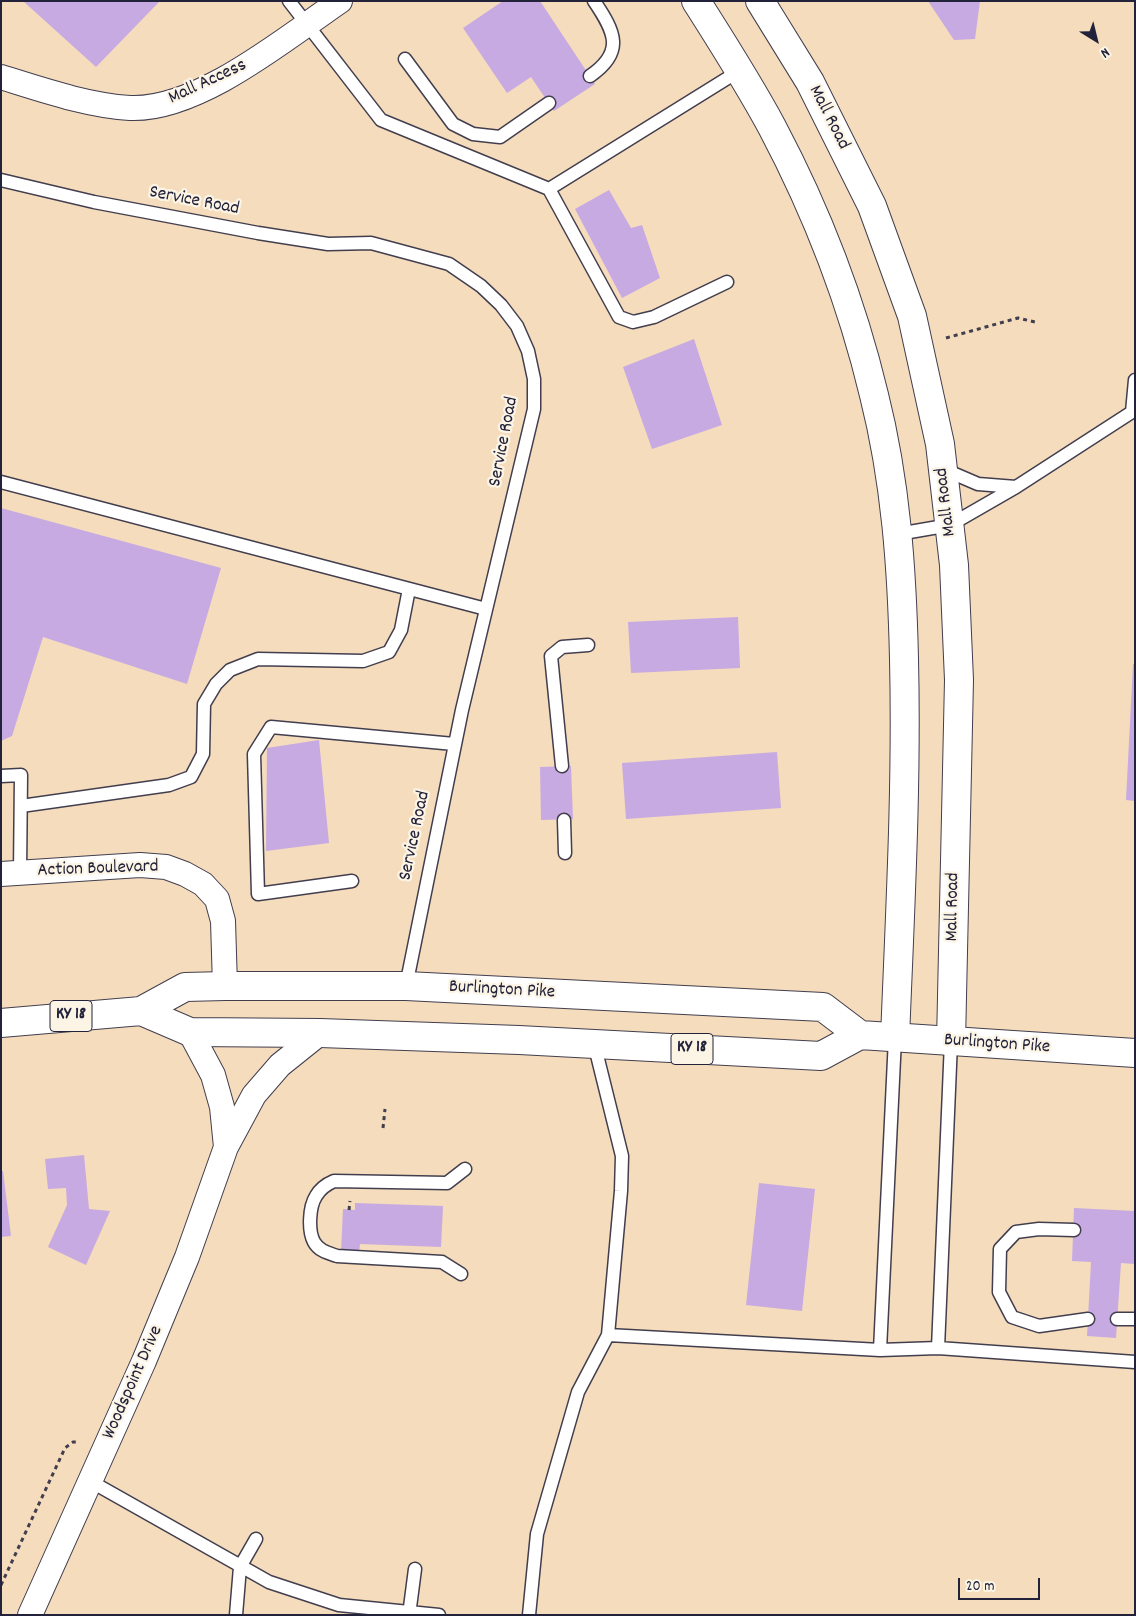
<!DOCTYPE html>
<style>
body{margin:0}
#map{position:relative;width:1136px;height:1616px;overflow:hidden;background:#f4dcbd;font-family:Dekko,sans-serif}
canvas{display:block}
.frame{position:absolute;inset:0;border:2px solid #22223b;pointer-events:none}
.north{position:absolute;left:1071px;top:15px;width:50px;height:50px;-webkit-text-stroke:4px #fcf5e5;paint-order:stroke;rotate:144deg;font-size:14px;font-weight:700;line-height:20px;text-align:center;color:#22223b}
.north::after{content:'';display:block;margin:auto;width:18px;height:22px;background:#22223b;clip-path:polygon(50% 0,100% 100%,50% 72%,0 100%)}
.scale{position:absolute;left:958px;top:1578px;width:82px;height:22px;box-sizing:border-box;border:2px solid #22223b;border-top:0;padding-left:6px;font-size:15px;line-height:18px;white-space:nowrap;color:#22223b;-webkit-text-stroke:4px #fcf5e5;paint-order:stroke}
</style>
<div id="map">
<canvas width="1136" height="1616"></canvas>
<div class="frame"></div>
<div class="north">N</div>
<div class="scale">20 m</div>
</div>
<script>
const ctx = document.querySelector('canvas').getContext('2d');
ctx.lineJoin = 'round';
function fillPath(path, color) { ctx.fillStyle = color; ctx.fill(path, 'evenodd'); }
function stroke(path, color, width, dash) { ctx.strokeStyle = color; ctx.lineWidth = width; ctx.lineCap = dash ? 'butt' : 'round'; ctx.setLineDash(dash || []); ctx.stroke(path); }
function write(font, color, halo, rows, align = 'center') {
  ctx.font = font + ' Dekko,sans-serif'; ctx.lineWidth = 4.5; ctx.setLineDash([]); ctx.textBaseline = 'middle'; ctx.strokeStyle = halo; ctx.fillStyle = color; for (const [text, x, y, turn = 0] of rows) {
    ctx.save(); ctx.translate(x, y); ctx.rotate((+turn || 0) * Math.PI / 180); ctx.textAlign = isNaN(turn) ? turn : align; if (halo) ctx.strokeText(text, 0, 0); ctx.fillText(text, 0, 0); ctx.restore();
  }
}
fillPath(new Path2D(`
 M23,1h137l-64,66z
 M503,1h37l55,83 -41,27 -23,-34 -24,16 -44,-65z
 M928,1h52l-5,38 -21,1z
 M609,190l22,38 11,-3 18,53 -38,20 -47,-89z
 M694,339l28,86 -70,24 -29,-82z
 M1,508l220,60 -34,116 -144,-47 -31,99 -11,5z
 M738,617l2,51 -109,5 -3,-51z
 M1133,664h2v137l-9,-1z
 M319,740l10,103 -63,8 1,-103z
 M777,752l4,56 -155,11 -4,-56z
 M571,766l2,53 -32,1 -1,-53z
 M84,1155l5,54 21,2 -24,54 -38,-18 19,-42 -1,-17 -18,1 -3,-30z
 M1,1171h2l8,65 -10,1z
 M759,1183l56,6 -13,122 -56,-6z
 M355,1203l88,3 -2,41 -81,-3 -1,9 -18,-1 2,-43 12,1z
 M1074,1208l61,3v53l-14,-1 -5,75 -29,-2 4,-74 -19,-1z`), '#c7aae1');
const service = new Path2D(`
 M289,1l92,119 168,69 190,-118
 M405,59l48,65 20,10 27,3 49,-34
 M590,76c35,-24 25,-44 4,-75
 M1,180l93,22 164,31 70,11 43,-1 78,21 32,22 20,19 16,21 11,25 6,28v30l-72,301 -56,276
 M549,189l70,128 14,5 21,-5 73,-35
 M943,469l35,15 38,3
 M1,482l485,127
 M898,534l52,-9 66,-38 116,-75 3,-32
 M562,766l-11,-110 11,-9 26,-2
 M1,776l20,-1 -1,98
 M21,806l148,-21 22,-8 12,-23 1,-50 12,-20 14,-14 28,-11 105,2 26,-9 12,-22 8,-41
 M564,820l1,33
 M352,881l-94,13 -4,-140 17,-27 183,17
 M1074,1230l-35,-1 -23,3 -16,17 -1,43 13,25 27,9 49,-7
 M461,1274l-19,-12 -105,-6c-9,-3 -18,-5 -23,-14 -6,-11 -5,-35 2,-46 4,-7 11,-12 18,-15l113,2 18,-14
 M1117,1319h18
 M608,1335l272,15 58,-2 197,14
 M938,1348l13,-306
 M880,1350l15,-312
 M90,1481l179,101 70,23 100,10
 M236,1615l4,-48 16,-28
 M409,1615l6,-46
 M529,1615l8,-81 41,-142 30,-57 13,-144 1,-35 -28,-113`);
const minor = new Path2D(`
 M1,77c42,13 85,28 129,31 68,3 156,-70 210,-107
 M1,874l139,-9 26,2 19,7 18,10 14,15 6,22 2,65
 M190,1032l23,43 9,32 4,40
 M30,1615l114,-254 43,-104 39,-110 28,-52 26,-30 40,-32`);
const secondary = new Path2D(`
 M696,1c26,41 53,83 76,126 44,83 80,176 102,268 22,87 28,175 30,264 3,126 -4,253 -9,379
 M760,1l50,81 62,124 40,110 28,128 14,121 5,115 -8,362`);
const primary = new Path2D(`
 M141,1011l49,21 130,1 199,7 302,16 39,-21
 M1,1023l140,-12 44,-24 40,-1h181l417,21 37,28 275,18`);
stroke(service, '#423e4e', 15);
stroke(minor, '#423e4e', 26);
stroke(secondary, '#423e4e', 30);
stroke(primary, '#423e4e', 30);
stroke(new Path2D(`
 M946,338l72,-20 17,4
 M383,1128l2,-19
 M349,1210l1,-9
 M1,1585l64,-137 8,-6h6`), '#423e4e', 3, [4, 4]);
stroke(service, '#fff', 12);
stroke(minor, '#fff', 24);
stroke(secondary, '#fff', 28);
stroke(primary, '#fff', 28);
for (const [x, y, w] of [
 [71,1016,42],
 [692,1049,42]
]) { const box = new Path2D(); box.roundRect(x - w / 2, y - 15.5, w, 31, 4); ctx.fillStyle = '#fcf5e5'; ctx.fill(box); stroke(box, '#22223b', 1); }
write('bold 18px', '#22223b', null, [
 ["KY 18",71,1016],
 ["KY 18",692,1049]
]);
write('19px', '#22223b', '#fcf5e5', [
 ["Mall Access",208,83,-25],
 ["Mall Road",828,118,63],
 ["Service Road",194,202,11],
 ["Service Road",505,442,-79],
 ["Mall Road",947,502,-97],
 ["Service Road",416,836,-78],
 ["Action Boulevard",98,870,-2],
 ["Mall Road",954,907,-89],
 ["Burlington Pike",502,991,3],
 ["Burlington Pike",997,1045,4],
 ["Woodspoint Drive",134,1383,-66]
]);
</script>
